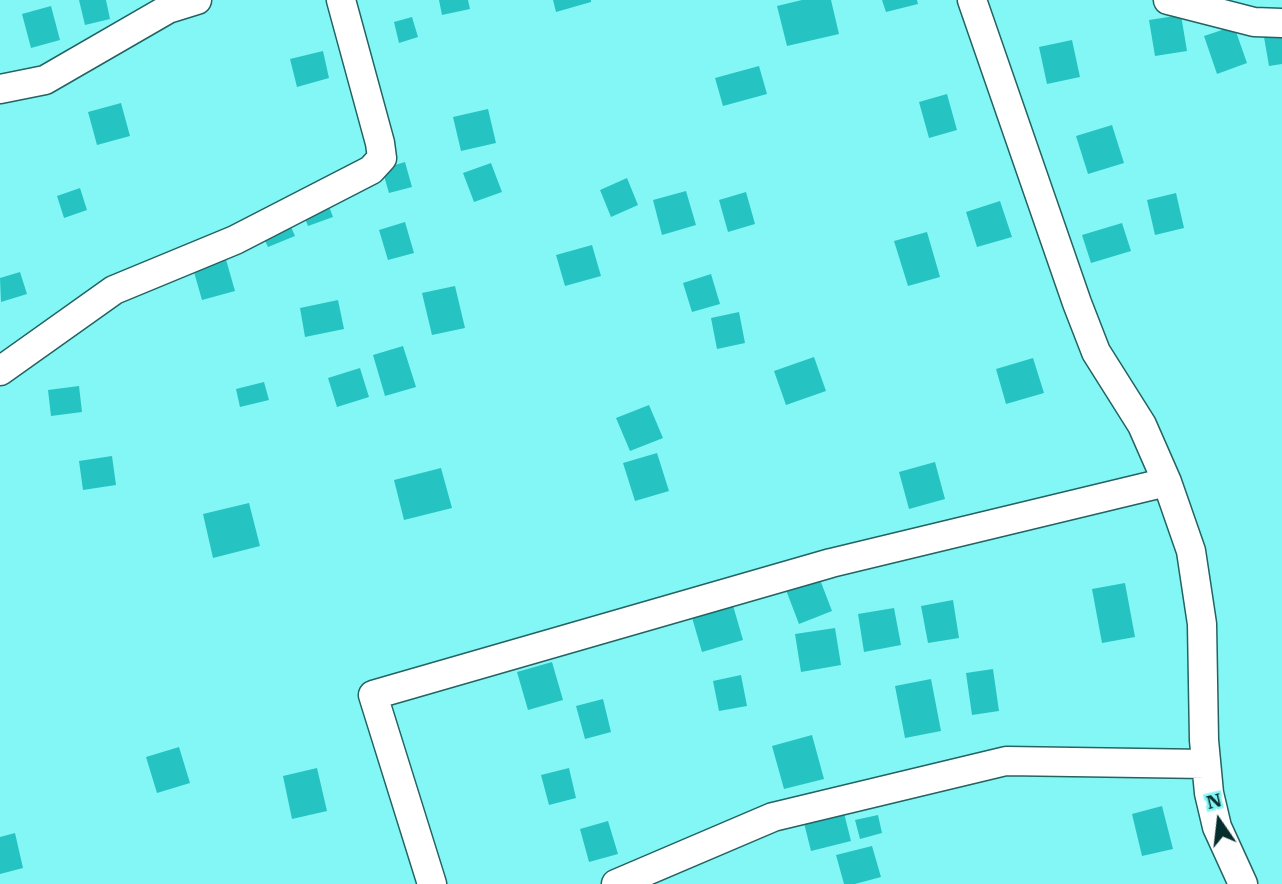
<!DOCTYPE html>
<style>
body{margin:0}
#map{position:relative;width:1282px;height:884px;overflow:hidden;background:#83f7f5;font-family:"IBM Plex Serif",serif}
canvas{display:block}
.north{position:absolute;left:1184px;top:786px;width:70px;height:70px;-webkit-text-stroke:5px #83f7f5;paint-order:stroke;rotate:346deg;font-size:19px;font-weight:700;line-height:28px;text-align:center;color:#062e2e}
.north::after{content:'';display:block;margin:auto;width:24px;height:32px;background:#062e2e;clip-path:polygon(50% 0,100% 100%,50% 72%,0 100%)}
</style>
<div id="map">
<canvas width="1282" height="884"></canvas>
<div class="north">N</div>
</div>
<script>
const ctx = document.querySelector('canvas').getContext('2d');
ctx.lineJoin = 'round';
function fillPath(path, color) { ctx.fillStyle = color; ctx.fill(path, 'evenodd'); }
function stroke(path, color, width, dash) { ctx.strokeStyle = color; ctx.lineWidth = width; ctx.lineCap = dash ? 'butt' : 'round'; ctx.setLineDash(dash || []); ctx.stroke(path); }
fillPath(new Path2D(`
 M79,0h27l4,19 -25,6z
 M439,0h29l2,9 -28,6z
 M553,0h38v2l-35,10z
 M802,0h29l8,34 -52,12 -10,-40z
 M882,0h35l1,4 -32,8z
 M51,6l9,34 -29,8 -9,-34z
 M1181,15l6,36 -32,5 -6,-36z
 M412,17l6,20 -19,6 -5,-21z
 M1234,26l13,37 -30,11 -13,-38z
 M1282,34v30l-13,2 -5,-29z
 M1072,40l8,37 -33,7 -8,-37z
 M323,51l6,27 -32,9 -7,-28z
 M759,66l8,28 -44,12 -8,-28z
 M947,94l10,36 -28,8 -10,-36z
 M121,103l9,33 -33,9 -9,-33z
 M488,109l8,34 -35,8 -8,-34z
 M1112,125l12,38 -36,11 -12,-38z
 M405,162l7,25 -23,6 -7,-24z
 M491,163l11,29 -28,10 -11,-29z
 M627,178l11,27 -27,12 -11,-27z
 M80,188l7,22 -23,8 -7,-22z
 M686,191l10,34 -34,10 -9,-35z
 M746,192l9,32 -27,8 -9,-32z
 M1176,193l8,35 -29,7 -8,-35z
 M327,201l6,16 -25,9 -6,-15z
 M1000,201l12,36 -35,10 -11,-35z
 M288,220l7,16 -27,11 -7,-15z
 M405,222l9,31 -26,7 -9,-30z
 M1122,223l9,28 -40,12 -9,-28z
 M927,232l13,45 -32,9 -14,-45z
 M592,245l9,31 -36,10 -9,-31z
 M225,256l10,35 -33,9 -10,-35z
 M20,272l7,22 -26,8 -1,-24z
 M711,274l9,30 -28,8 -9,-29z
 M455,286l10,42 -33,7 -10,-42z
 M338,300l6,29 -39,8 -5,-29z
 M739,312l6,31 -28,6 -6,-31z
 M403,346l13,41 -31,9 -12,-41z
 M814,357l12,34 -40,14 -12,-34z
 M1033,358l11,35 -38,11 -10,-35z
 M360,368l9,29 -32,10 -9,-29z
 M264,382l5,18 -29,7 -4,-18z
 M79,386l3,26 -31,4 -3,-26z
 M649,405l14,33 -33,13 -14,-33z
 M657,453l12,38 -34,10 -12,-38z
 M112,456l4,29 -33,5 -4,-29z
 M935,462l10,37 -36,10 -10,-37z
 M441,468l11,40 -48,12 -10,-40z
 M249,503l11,43 -47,12 -10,-44z
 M819,577l13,34 -33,13 -13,-34z
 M1125,583l10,54 -33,6 -10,-54z
 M953,600l6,38 -31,5 -7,-37z
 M732,602l11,38 -41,12 -11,-38z
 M894,608l7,37 -37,7 -6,-38z
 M835,628l6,37 -40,7 -6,-38z
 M552,662l11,38 -35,10 -11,-38z
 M993,669l6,42 -27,4 -6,-42z
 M741,675l6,31 -28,5 -6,-30z
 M931,679l10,52 -36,7 -10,-52z
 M603,699l8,33 -26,7 -9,-33z
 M812,735l12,44 -40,10 -12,-43z
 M179,747l11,36 -33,10 -11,-36z
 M317,768l10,43 -35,8 -9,-43z
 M569,768l7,30 -27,7 -8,-30z
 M842,805l9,36 -40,10 -9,-36z
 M1162,806l11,43 -31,7 -10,-42z
 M878,815l4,18 -22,6 -5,-19z
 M608,821l10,33 -29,8 -9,-33z
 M15,833l8,35 -23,6v-37z
 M872,846l9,31 -26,7h-11l-8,-29z`), '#25c4c2');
const minor = new Path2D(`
 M972,0l105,303 19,49 46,73 25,57 24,69 11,73 2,116 5,53 8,34 26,57
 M1168,0l86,22 28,1
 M0,89l45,-9 123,-71 29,-9
 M0,371l114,-81 121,-50 136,-70 11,-12 -2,-15 -39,-143
 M432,884l-59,-189 458,-132 336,-81
 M616,884l157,-67 233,-56 200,3`);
stroke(minor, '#236362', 31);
stroke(minor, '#fff', 28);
</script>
